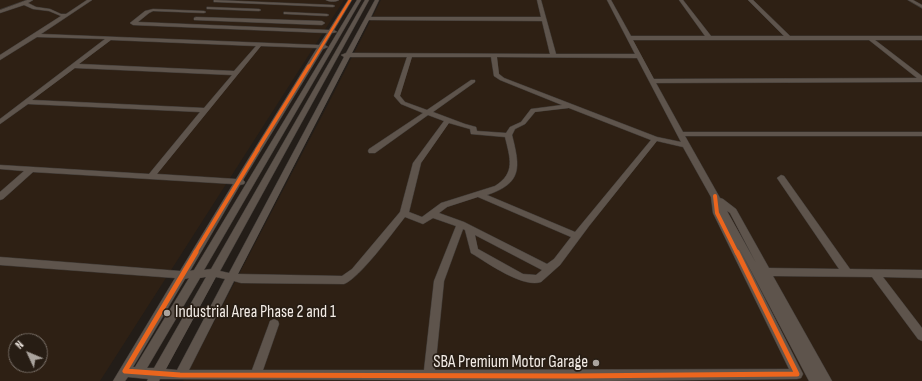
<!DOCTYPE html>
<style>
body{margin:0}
#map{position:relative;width:922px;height:381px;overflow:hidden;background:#231d18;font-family:"Sofia Sans Condensed",sans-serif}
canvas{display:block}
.north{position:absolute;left:8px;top:333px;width:40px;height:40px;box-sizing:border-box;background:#271d14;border:1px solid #797068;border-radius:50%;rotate:314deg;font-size:11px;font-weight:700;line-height:16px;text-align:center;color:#f3ece6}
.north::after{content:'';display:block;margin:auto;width:14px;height:18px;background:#aaa49e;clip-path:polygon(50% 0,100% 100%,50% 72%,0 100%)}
</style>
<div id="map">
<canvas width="922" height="381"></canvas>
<div class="north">N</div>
</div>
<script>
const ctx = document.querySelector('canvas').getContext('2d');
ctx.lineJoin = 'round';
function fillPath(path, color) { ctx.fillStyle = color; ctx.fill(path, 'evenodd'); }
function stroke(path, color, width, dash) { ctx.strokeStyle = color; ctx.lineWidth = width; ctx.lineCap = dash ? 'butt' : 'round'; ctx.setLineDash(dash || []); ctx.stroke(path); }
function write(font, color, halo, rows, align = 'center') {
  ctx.font = font + ' "Sofia Sans Condensed",sans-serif'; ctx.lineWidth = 3.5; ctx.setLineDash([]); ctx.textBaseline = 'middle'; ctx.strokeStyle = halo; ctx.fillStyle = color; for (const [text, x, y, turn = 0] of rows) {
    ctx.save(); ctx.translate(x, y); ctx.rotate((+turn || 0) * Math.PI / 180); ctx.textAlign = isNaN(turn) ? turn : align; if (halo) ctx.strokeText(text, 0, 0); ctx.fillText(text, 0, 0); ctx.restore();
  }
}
fillPath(new Path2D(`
 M0,0h344l-244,381h-100zM16,341h24v24h-24z
 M381,0h541v381h-739l142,-271z`), '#2e2014');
const minor = new Path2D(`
 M27,0h6l-5,3 8,4 14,2 11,5h5l21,-14h5l-51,34 278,11 8,-12 -194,-8 -3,-2 15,-12 8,-2 51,2 2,1 -2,1 -51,-2 -4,2 -11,9 191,8 19,-30h4l-18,30 3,2 -5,1 -7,12 3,2 -5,2 -80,131 2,2 -1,2 -4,1 -50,86 4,-1 163,-270h4l-157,270 7,-1 154,-269h4l-149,271 9,2 115,-216 -3,-2 5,-2 29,-53h4l-8,17h170l-4,-17h4l15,54h79l-28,-54h4l20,36h74l-26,-36h4l28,36h73l-36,-36h5l37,36h132v4h-47l47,36v6l-266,1 27,49h239v4h-237l35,62 3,1 13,10 33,59 70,1 -62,-91 4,-3 3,1 66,93 72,1v8l-39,-1 39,51v13l-4,-2 -46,-62 -99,-1 59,105h-23l-71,-135 63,124 2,4 -2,4 -4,1 -189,2 -448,-2 -1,2h-12l1,-2 -20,-2 -3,4h-12l62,-103 -175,-13v-8l180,14 53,-87 -200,-12 -30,27 -3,1v-8l24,-21 -24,-2v-4l149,9 51,-62 -172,-8 -28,20v-5l105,-80 -68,-2 -37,23v-5l61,-39 -12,-5 -16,-2 -9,-4 -24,8v-3zM369,20l173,1 8,33 -198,-1zM111,40l145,6 -22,25 -155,-7zM633,40h236l48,38 -263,1zM261,46l56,2 -81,131 -79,-5zM350,57h57l-13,39 7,8 22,9 -54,36 -1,2 1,2h6l53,-38 16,6 -31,42 -13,49 -48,57 -10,7 -104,-2zM412,57h79l3,19 6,4 62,25 -31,4 -10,13 -11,5 -4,6 -29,-2 -1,-4 -11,-3 -32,-12 42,-30v-2h-4l-44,30 -22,-8 -5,-6zM497,57l140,1 44,84 -24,-5 -153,-59 -5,-4zM75,68l157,7 -28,33 -172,-8zM569,108l82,32 -76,92 -88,-37c36,-12 33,-28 25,-60l3,-6 10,-5 10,-12zM449,123l21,6 1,5 34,3c5,21 11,36 -10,49l-54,17 -19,14 -13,-5 12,-49zM657,141l26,6 28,50 2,16 76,156 -354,1 9,-89 19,-52 2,1 6,23c17,10 51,35 70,29l19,-17 29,-39zM478,197l93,40 -17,22 -7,5 -83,-42 -25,-9 8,-6zM727,211l3,2 26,50zM405,217l18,7 10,-6 23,8 -22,55 -10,89h-161l16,-46 -1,-3 -4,-2 -4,2 -1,3 -17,46h-63l45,-89 7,2 103,1c16,-6 49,-52 61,-67zM475,235l67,35 -6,5 -13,-1 -45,-25zM206,277l-52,91h-7l53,-90zM216,277l9,2 -48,91 -11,-1zM189,278l-54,89h-2l52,-88z
 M214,0l119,5 2,1 -2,1 -117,-5h-2z
 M326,0h13c-3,2 -10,2 -13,0z
 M908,0h5l9,5v3z
 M207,7l52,2 2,1 -2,1 -50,-2h-2z
 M284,12l43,2 2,1 -2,1 -41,-2h-2z
 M196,17l126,4 3,2 -3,2 -128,-5v-2z`);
stroke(minor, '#3f3a36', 1);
fillPath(minor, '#5e544c');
stroke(new Path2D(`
 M309,67l41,-67`), '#eb651d', 2.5);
stroke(new Path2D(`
 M257,150l52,-84`), '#eb651d', 3.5);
stroke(new Path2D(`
 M715,196l2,17 20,40
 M195,253l63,-104`), '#eb651d', 4);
stroke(new Path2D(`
 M196,252l-71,119 55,4 392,1 225,-2 -60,-122`), '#eb651d', 5);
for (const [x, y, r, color] of [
 [167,313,4,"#aaa49e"],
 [596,363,4,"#aaa49e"]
]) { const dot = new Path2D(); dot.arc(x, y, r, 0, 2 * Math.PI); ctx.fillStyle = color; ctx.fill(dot); stroke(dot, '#271d14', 1.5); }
write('17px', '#f3ece6', '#271d14', [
 ["Industrial Area Phase 2 and 1",175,313],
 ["SBA Premium Motor Garage",588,363,"right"]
], 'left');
</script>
